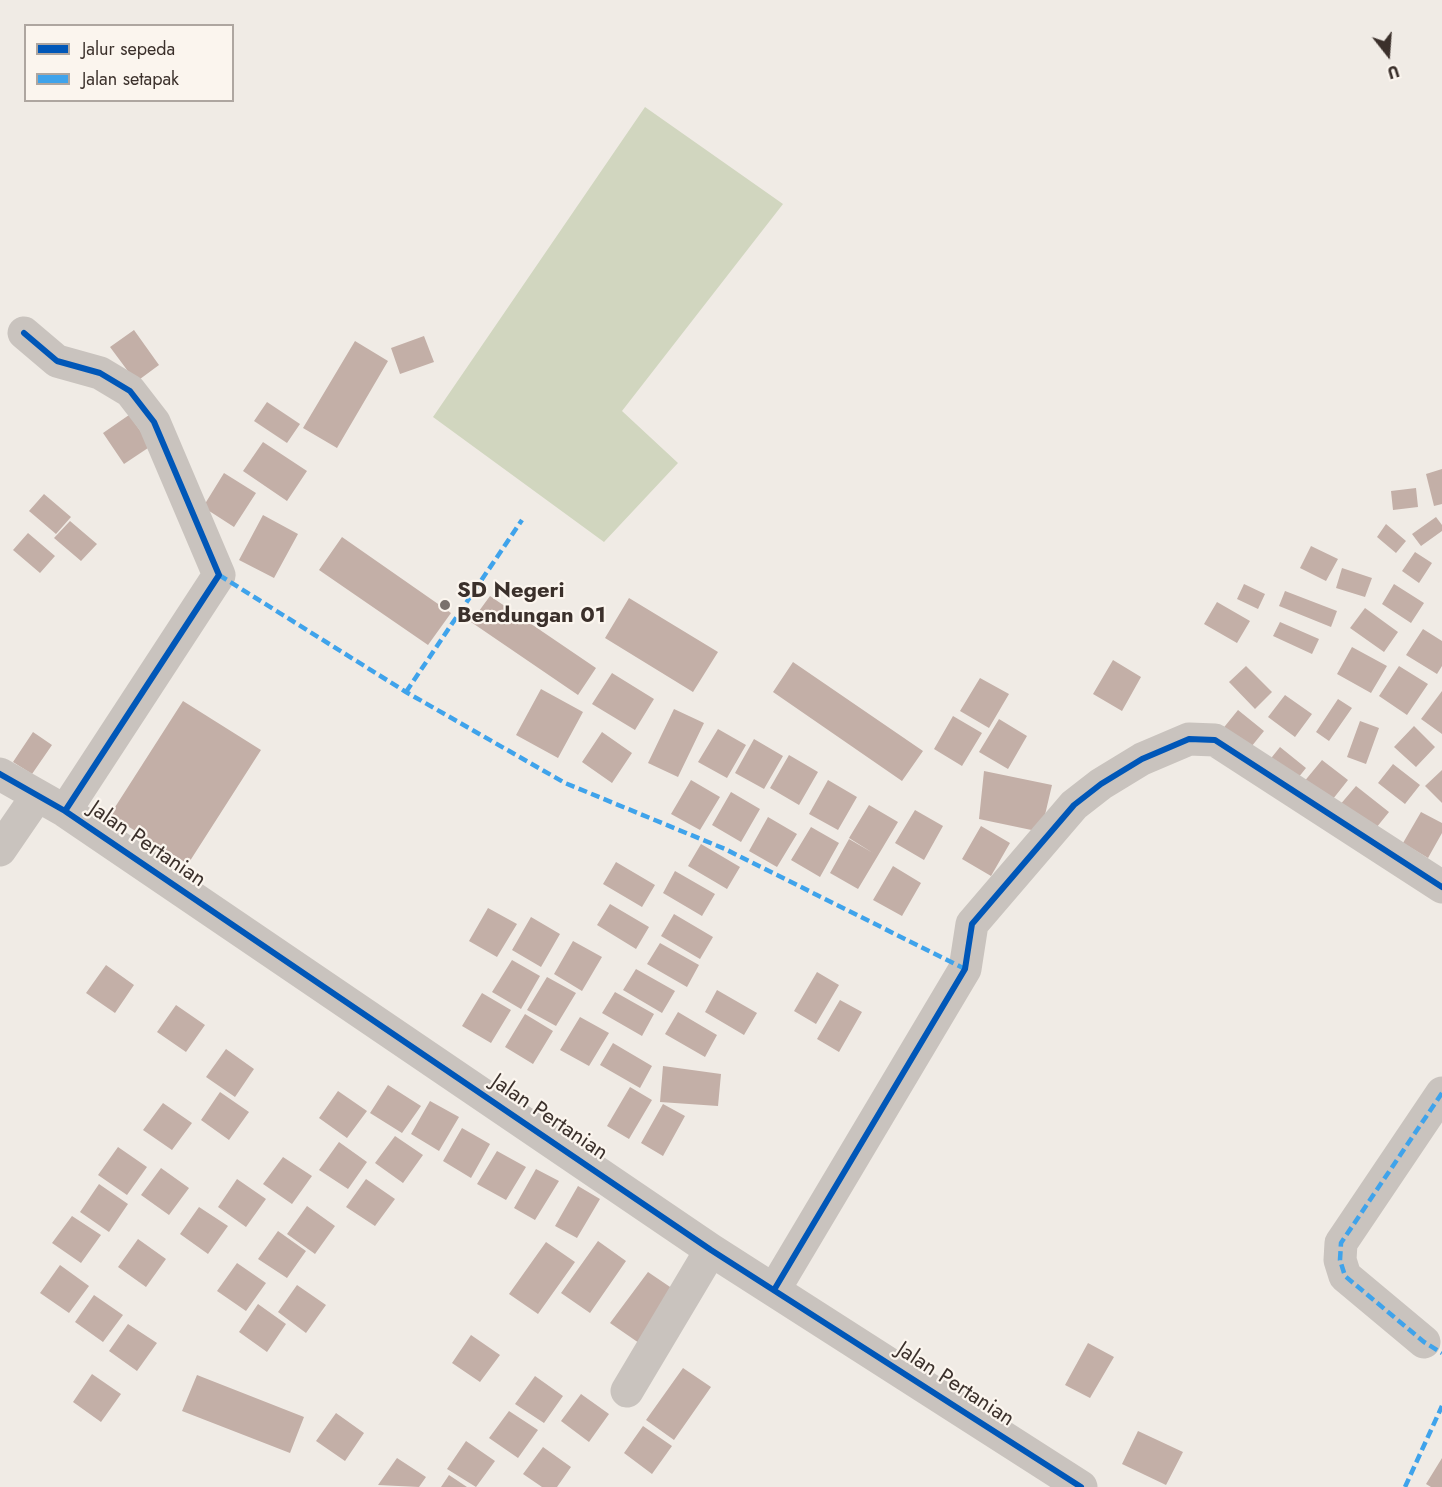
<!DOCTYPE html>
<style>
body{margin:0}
#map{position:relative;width:1442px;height:1487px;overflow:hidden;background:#f0ebe5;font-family:Jost,sans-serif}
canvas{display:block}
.legend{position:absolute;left:24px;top:24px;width:210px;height:78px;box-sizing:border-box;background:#fbf5ee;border:2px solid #aea6a0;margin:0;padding:8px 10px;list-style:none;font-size:18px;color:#3b302b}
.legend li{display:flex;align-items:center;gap:12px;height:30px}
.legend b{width:30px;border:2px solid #aea6a0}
.north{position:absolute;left:1358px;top:24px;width:60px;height:60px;-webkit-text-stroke:4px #fbf5ee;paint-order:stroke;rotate:163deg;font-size:16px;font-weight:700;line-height:24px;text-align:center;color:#3b302b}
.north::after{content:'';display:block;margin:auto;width:21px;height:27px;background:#3b302b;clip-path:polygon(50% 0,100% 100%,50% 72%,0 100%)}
</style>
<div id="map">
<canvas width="1442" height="1487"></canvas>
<ul class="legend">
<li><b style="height:8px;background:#0057b8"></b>Jalur sepeda</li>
<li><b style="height:8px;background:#3fa3eb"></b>Jalan setapak</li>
</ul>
<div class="north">U</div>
</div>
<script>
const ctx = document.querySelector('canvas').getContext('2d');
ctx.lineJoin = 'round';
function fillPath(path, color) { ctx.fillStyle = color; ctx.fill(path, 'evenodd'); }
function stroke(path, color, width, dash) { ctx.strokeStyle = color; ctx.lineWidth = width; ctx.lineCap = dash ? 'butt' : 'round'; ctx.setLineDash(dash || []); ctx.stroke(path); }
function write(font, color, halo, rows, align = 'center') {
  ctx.font = font + ' Jost,sans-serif'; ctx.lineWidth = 4.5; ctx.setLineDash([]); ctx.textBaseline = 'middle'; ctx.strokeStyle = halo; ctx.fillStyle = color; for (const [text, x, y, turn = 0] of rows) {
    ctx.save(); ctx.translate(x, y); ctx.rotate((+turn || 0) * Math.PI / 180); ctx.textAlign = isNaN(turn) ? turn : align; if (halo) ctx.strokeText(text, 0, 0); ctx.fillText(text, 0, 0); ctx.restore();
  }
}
fillPath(new Path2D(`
 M645,107l138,97 -161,207 56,52 -74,79 -171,-125z`), '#d1d6bf');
fillPath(new Path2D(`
 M134,330l25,35 -23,17 -26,-35z
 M424,336l10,26 -34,12 -9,-26z
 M355,341l33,20 -51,87 -34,-20z
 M267,402l33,22 -13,19 -33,-22z
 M129,415l22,31 -27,18 -21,-31z
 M263,442l44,29 -20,30 -44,-30z
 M1442,469v35l-8,2 -8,-32z
 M224,473l32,20 -22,34 -31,-20z
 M1416,488l2,19 -25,3 -2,-19z
 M44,494l27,23 -15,17 -27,-23z
 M263,515l35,19 -24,44 -35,-18z
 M1436,517l6,8v6l-21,15 -9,-12z
 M70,521l27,23 -16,17 -27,-23z
 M1386,524l20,17 -10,12 -19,-16z
 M28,533l27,23 -15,17 -27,-23z
 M342,537l109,76 -23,32 -109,-75z
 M1311,546l27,13 -12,22 -26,-13z
 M1415,552l17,11 -13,20 -17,-12z
 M1342,568l30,10 -7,19 -29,-9z
 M1244,584l21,10 -7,15 -21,-10z
 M1394,584l30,19 -13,20 -29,-19z
 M1285,591l52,20 -6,16 -52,-21z
 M490,596l106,72 -18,27 -107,-73z
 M629,598l89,54 -25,40 -88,-54z
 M1217,602l33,19 -13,22 -33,-19z
 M1365,608l33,24 -14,20 -34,-24z
 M1280,622l39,17 -7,15 -39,-18z
 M1423,629l19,12v25l-5,8 -31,-19z
 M1352,647l35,19 -16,27 -34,-19z
 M1113,660l28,17 -19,34 -29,-17z
 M793,662l130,89 -21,30 -129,-89z
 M1246,666l26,26 -17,17 -26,-27z
 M1399,666l29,18 -21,31 -28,-19z
 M612,673l42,26 -19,31 -43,-26z
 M980,678l29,16 -20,34 -29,-17z
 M541,689l42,23 -25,46 -42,-23z
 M1442,691v43l-21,-15z
 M1285,695l27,19 -17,23 -27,-20z
 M1338,699l14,9 -23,33 -13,-9z
 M183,701l78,49 -73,114 -78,-49z
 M674,709l30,14 -26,54 -30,-14z
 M1238,710l26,21 -17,21 -26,-21z
 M953,716l29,17 -20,33 -28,-17z
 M999,719l28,17 -19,33 -29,-17z
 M1360,721l19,7 -13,36 -19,-7z
 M1414,726l21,21 -19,20 -22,-20z
 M718,729l28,16 -19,33 -29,-16z
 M33,732l19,13 -20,29 -19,-12z
 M602,732l30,21 -20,30 -30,-21z
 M754,739l29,17 -19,33 -29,-16z
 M1280,747l26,21 -12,15 -26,-21z
 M789,755l29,17 -19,33 -29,-17z
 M1322,760l26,20 -19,24 -26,-21z
 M1393,764l27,21 -15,19 -27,-21z
 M1442,770v33l-17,-17z
 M984,771l68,14 -11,47 -62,-13z
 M691,780l29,17 -20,33 -29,-16z
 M828,780l29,17 -19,33 -29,-16z
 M1356,786l33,26 -17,21 -33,-27z
 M731,792l29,17 -19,33 -29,-17z
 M869,805l29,17 -40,67 -28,-16 19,-34 24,14 -24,-15z
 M915,810l28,16 -19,34 -29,-17z
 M1421,812l21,11v10l-14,25 -25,-15z
 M768,817l29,17 -20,33 -28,-16z
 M981,826l29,17 -19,33 -29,-17z
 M811,827l28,16 -19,34 -29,-17z
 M701,844l39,23 -13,22 -39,-23z
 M616,862l39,23 -13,22 -39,-23z
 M893,866l28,17 -19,33 -29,-16z
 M675,871l40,23 -13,22 -39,-23z
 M610,904l39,23 -13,22 -39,-24z
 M488,908l29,16 -20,33 -28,-16z
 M674,914l39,23 -13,22 -39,-23z
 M531,917l29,17 -19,33 -29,-17z
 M573,941l29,16 -20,34 -28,-17z
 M660,943l39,22 -12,22 -40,-23z
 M512,960l28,16 -19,33 -29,-17z
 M106,965l28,20 -19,28 -29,-20z
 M636,969l39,22 -13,22 -39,-23z
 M817,972l22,13 -23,39 -22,-13z
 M547,977l29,16 -20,33 -29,-16z
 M717,990l40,23 -13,22 -39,-23z
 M615,992l39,22 -12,22 -40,-23z
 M482,993l29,17 -20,33 -29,-17z
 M840,1000l22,12 -23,40 -22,-13z
 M176,1005l29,20 -19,27 -29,-20z
 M678,1012l39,23 -12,22 -40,-23z
 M525,1014l28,17 -20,33 -28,-17z
 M580,1017l29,16 -20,33 -29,-16z
 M613,1043l39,23 -12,22 -40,-23z
 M226,1049l28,20 -19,28 -29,-20z
 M663,1066l58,8 -3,32 -58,-4z
 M388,1085l33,21 -19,27 -32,-20z
 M630,1087l22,13 -23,39 -22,-13z
 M338,1091l29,20 -20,27 -28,-20z
 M220,1092l29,20 -20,28 -28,-20z
 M430,1101l29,16 -20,34 -28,-17z
 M163,1103l29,20 -20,27 -29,-20z
 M663,1104l22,12 -22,40 -22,-13z
 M462,1128l28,16 -19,34 -28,-17z
 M395,1136l28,19 -20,28 -28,-20z
 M339,1142l28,20 -19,27 -29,-19z
 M118,1147l29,20 -20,28 -29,-20z
 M497,1151l29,16 -20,33 -29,-16z
 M283,1157l29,19 -20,28 -29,-20z
 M161,1168l28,20 -20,27 -28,-20z
 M536,1169l23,12 -24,39 -21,-12z
 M237,1179l29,20 -20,28 -28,-20z
 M366,1179l29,20 -20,27 -29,-19z
 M99,1184l29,20 -19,28 -29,-20z
 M578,1186l22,13 -23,39 -22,-12z
 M307,1206l28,20 -20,28 -28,-20z
 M199,1207l29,19 -20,28 -28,-20z
 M72,1216l29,19 -20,28 -29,-20z
 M278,1231l28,20 -19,27 -29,-19z
 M138,1239l28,20 -20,28 -28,-20z
 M598,1241l28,20 -36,52 -29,-20z
 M546,1242l29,20 -37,52 -29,-20z
 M237,1263l29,20 -20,28 -29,-20z
 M60,1265l29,21 -20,27 -29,-20z
 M648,1272l28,19 -37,52 -29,-20z
 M297,1285l29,20 -20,28 -28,-21z
 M94,1295l29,20 -20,27 -28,-20z
 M258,1304l28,20 -19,28 -28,-20z
 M128,1324l29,19 -20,28 -28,-20z
 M471,1335l29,20 -20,27 -28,-19z
 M1088,1343l26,14 -24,41 -25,-13z
 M683,1368l28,19 -37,53 -28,-20z
 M92,1374l29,20 -20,28 -28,-20z
 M197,1375l107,42 -14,36 -108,-42z
 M535,1376l28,20 -19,27 -29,-19z
 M581,1394l28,20 -20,28 -28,-21z
 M509,1411l29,19 -20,28 -29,-20z
 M336,1413l28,20 -19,28 -29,-20z
 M643,1426l29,20 -20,28 -28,-21z
 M1138,1431l45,21 -17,33 -44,-21z
 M466,1441l29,20 -19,26 -29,-18z
 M543,1447l28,20 -14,20h-15l-19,-13z
 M397,1458l29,19 -7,10 -41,-2z
 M1442,1458v29h-11l-5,-3z
 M449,1475l18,12h-26z`), '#c3afa7');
stroke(new Path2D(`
 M24,333l33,28 43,12 30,18 24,31 65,153 -154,236
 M0,774l65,37 646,439 370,237
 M0,850l37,-54
 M774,1290l191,-321 7,-45 102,-119 27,-21 41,-25 47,-20 26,1 227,147
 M1424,1342l-79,-66 -5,-16 1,-17 101,-150
 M627,1391l84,-141`), '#c9c3be', 33);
stroke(new Path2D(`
 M219,575l187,117 159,91 160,66 240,120
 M406,692l116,-172
 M1442,1093l-101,150 -1,17 5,16 79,66 18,11
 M1405,1487l37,-81`), '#3fa3eb', 4.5, [9, 4.5]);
stroke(new Path2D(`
 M24,333l33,28 43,12 30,18 24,31 65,153 -154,236
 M0,774l65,37 646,439 370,237
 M774,1290l191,-321 7,-45 102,-119 27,-21 41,-25 47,-20 26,1 227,147`), '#0057b8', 6);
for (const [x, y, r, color] of [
 [445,605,6,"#7a716c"]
]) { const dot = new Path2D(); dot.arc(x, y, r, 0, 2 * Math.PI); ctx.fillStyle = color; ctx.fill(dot); stroke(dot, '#fbf5ee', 2); }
write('bold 22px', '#3b302b', '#fbf5ee', [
 ["SD Negeri",457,592],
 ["Bendungan 01",457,617]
], 'left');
write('22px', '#3b302b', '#fbf5ee', [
 ["Jalan Pertanian",147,845,34],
 ["Jalan Pertanian",549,1118,34],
 ["Jalan Pertanian",955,1385,33]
]);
</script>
